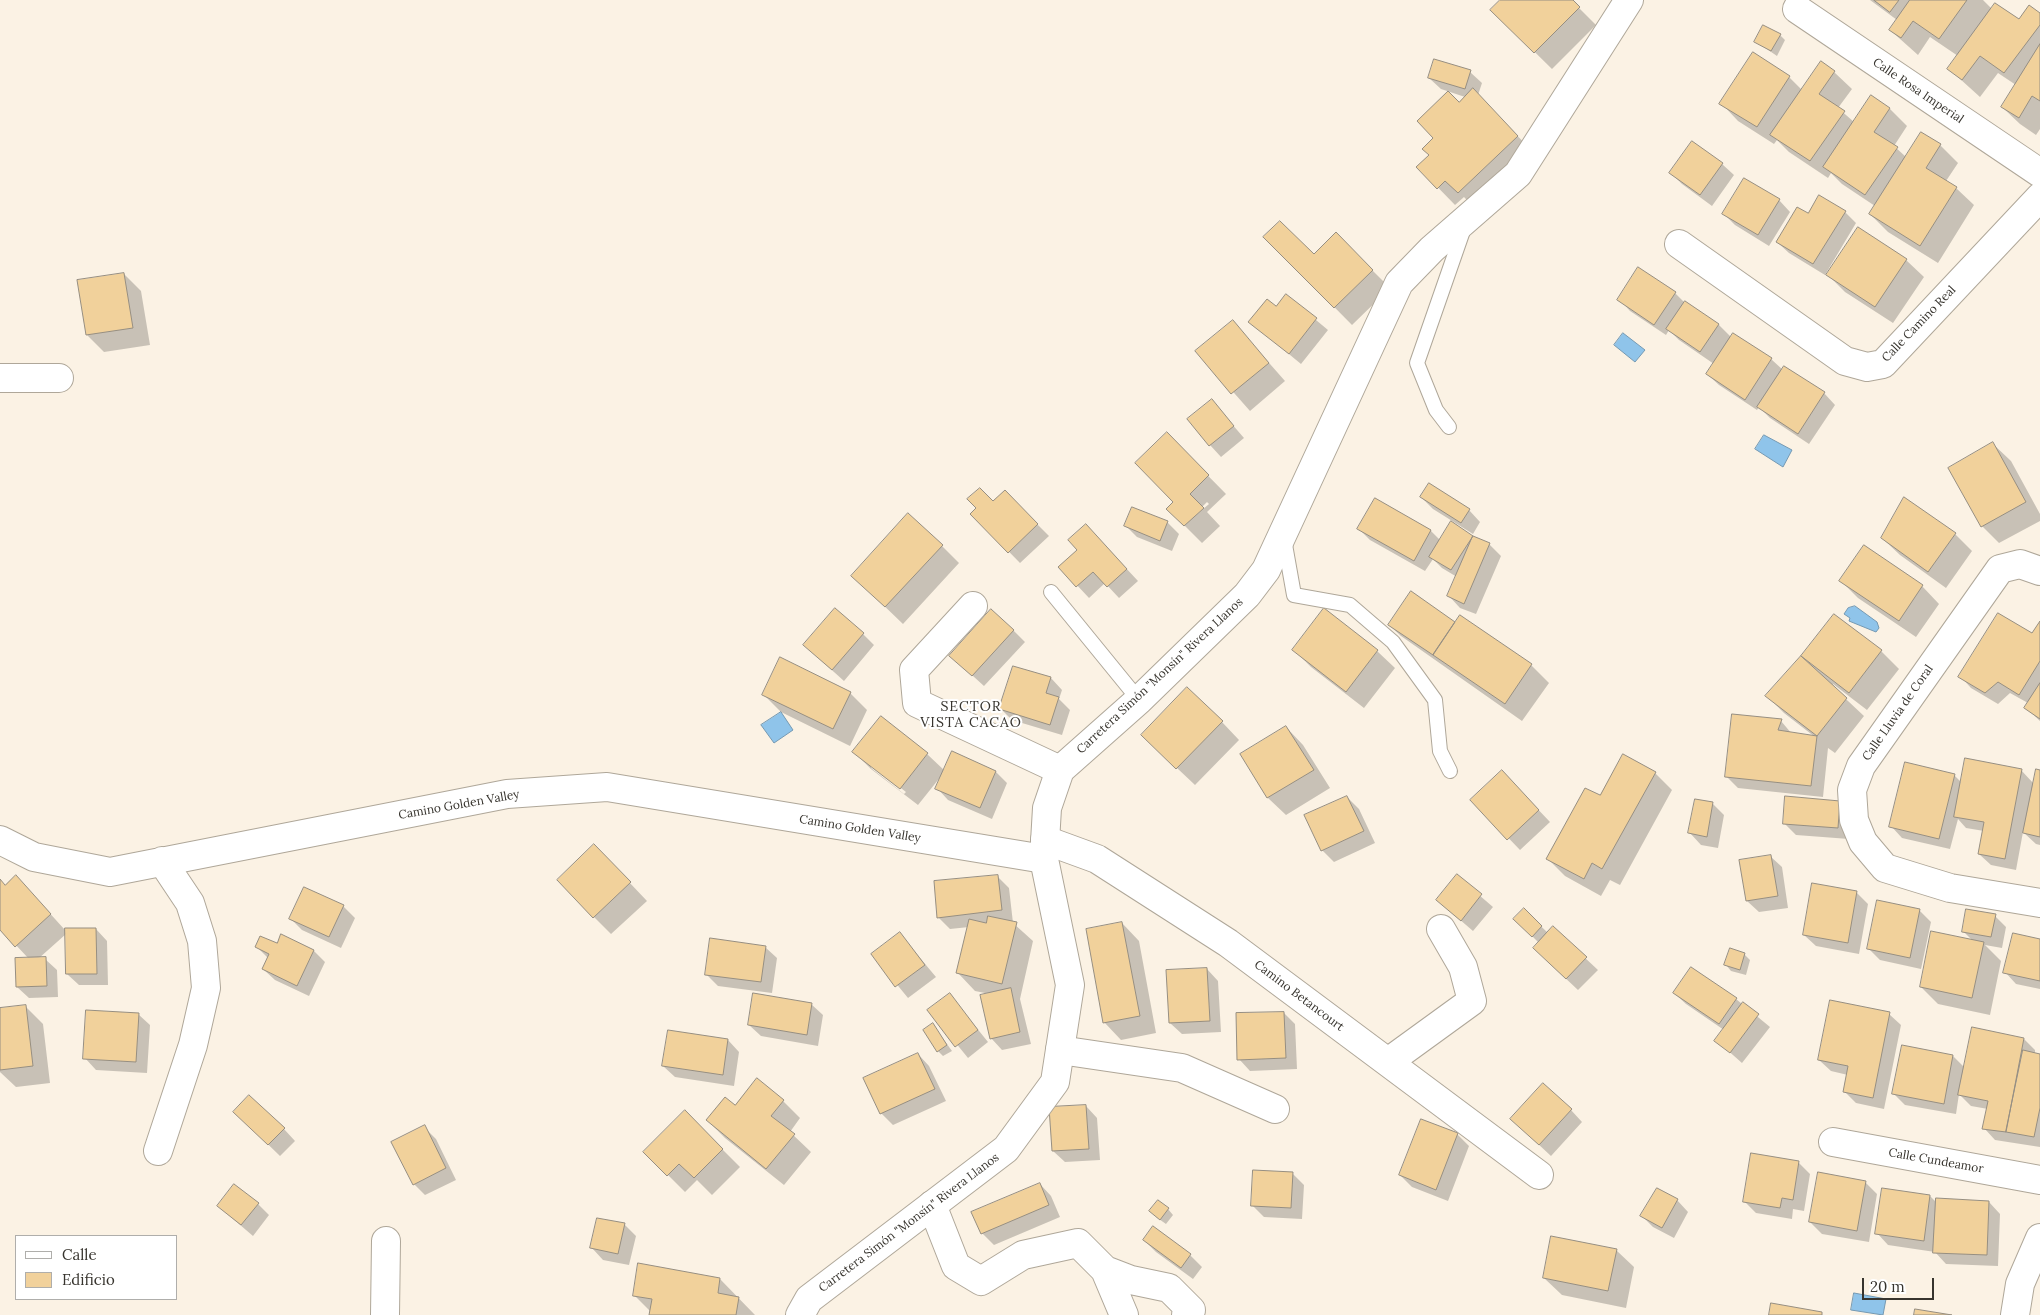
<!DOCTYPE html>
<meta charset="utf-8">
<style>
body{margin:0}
#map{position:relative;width:2040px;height:1315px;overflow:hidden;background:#fbf2e4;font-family:Lora,serif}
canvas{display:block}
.legend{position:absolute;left:15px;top:1235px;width:162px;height:65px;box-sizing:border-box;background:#fff;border:1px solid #afaeab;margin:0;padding:6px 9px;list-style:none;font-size:15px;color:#37342e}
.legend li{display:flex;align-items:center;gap:10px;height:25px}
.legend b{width:25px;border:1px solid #afaeab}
.scale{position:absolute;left:1862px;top:1278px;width:72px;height:22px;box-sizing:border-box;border:2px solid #37342e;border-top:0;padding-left:6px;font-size:15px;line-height:18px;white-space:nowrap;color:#37342e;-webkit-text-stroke:4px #fff;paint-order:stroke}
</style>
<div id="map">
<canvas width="2040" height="1315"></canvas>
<ul class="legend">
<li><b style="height:6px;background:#fff"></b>Calle</li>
<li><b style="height:14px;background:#f1d19b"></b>Edificio</li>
</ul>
<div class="scale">20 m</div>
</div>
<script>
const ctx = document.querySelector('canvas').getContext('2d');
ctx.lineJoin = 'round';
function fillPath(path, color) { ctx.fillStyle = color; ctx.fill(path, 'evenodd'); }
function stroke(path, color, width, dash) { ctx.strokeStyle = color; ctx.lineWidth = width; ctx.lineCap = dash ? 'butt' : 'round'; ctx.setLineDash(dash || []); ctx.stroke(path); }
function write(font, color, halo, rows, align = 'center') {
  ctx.font = font + ' Lora,serif'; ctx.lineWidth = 4; ctx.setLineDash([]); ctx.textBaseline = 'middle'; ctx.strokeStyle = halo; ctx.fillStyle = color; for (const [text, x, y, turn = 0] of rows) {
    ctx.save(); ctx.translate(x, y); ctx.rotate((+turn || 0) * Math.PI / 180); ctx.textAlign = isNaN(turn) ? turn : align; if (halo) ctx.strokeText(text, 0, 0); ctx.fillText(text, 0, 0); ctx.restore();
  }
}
const water = new Path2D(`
 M1623,333l22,17 -10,12 -21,-17z
 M1764,435l28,15 -9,17 -28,-18z
 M1855,606l22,16 2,6 -3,4 -27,-11 1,-3 -6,-4 4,-6z
 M781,712l12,18 -19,13 -13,-18z
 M1854,1293l32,6 -3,16 -32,-5z`);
fillPath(water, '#8fc4ea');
stroke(water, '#7599b2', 1);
fillPath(new Path2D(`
 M1502,0h69l25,25 -44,44 -60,-59z
 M1870,0h113l9,9 27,12 21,-6v114l-4,6 -16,-11 -18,-17 14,-22 -18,-12 -18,24 -31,-28 9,-13 -28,-19 -12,18 -28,-25 7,-10z
 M1780,35l5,5 -8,16 -22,-15z
 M1470,72l12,11 -4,12 57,59 -59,56 -12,-13 -9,8 -37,-38 13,-11 4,-18 30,-41 -24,-8 -12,-11z
 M1834,72l18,17 -14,19 16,14 18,-25 18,12 17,17 -13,20 12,11 16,-23 18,11 18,18 -12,18 10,7 18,17 -36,58 -50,-31 -18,-18 5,-8 -33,-22 -11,-11 -3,5 -39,-26 -12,-12 -3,4 -36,-23 -17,-18 68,-26 13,13z
 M1722,164l12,11 -22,31 -30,-22 -11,-11z
 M1779,200l11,12 -21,34 -34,-21 -11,-11z
 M1845,212l11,11 -31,52 -36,-22 -12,-11 32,-27z
 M1336,234l54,54 -38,37 -87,-88 49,19z
 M1906,260l18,17 -31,46 -48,-31 -17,-17z
 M124,274l17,17 9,54 -46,7 -17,-17z
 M1675,293l10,10 34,22 12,12 40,22 12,11 41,23 11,12 -26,39 -39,-26 -11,-11 -2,3 -38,-25 -12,-11 7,-10 -35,-24 -10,-10 -3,5 -36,-24 -11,-12z
 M1286,295l42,35 -27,34 -51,-42 27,-14z
 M1233,322l52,59 -35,30 -53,-60z
 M1212,401l32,37 -23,19 -11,-12z
 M1167,434l59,60 -19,18 13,14 -18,17 -34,-34 6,-7zM1207,502l2,2 -20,17v-1z
 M1993,444l18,17 29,53v7l-41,22 -17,-17z
 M1005,492l44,44 -29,27 -48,-49 21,-11z
 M1421,497l48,13 11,12 -7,12 -40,-25z
 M1133,508l35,15 11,11 -7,17 -35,-14 -11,-11z
 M1451,523l22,14 16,7 12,12 -25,58 -16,-6 -11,-12 8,-19 -15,-9 -9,-9 -8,12 -55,-31 -11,-11 72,2 9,9z
 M1955,534l17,17 -26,37 -46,-33 -18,-17z
 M1097,537l41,44 -19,17 -14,-15 -16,15 -29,-31z
 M942,546l17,17 -56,61 -50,-48z
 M1841,581l81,5 17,18 -23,33 -58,-39z
 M1324,610l53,41 18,17 -31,40 -53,-41 -17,-17z
 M1834,615l47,36 18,18 -32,41 -34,-26 -1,2 32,30 -29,37 -7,-5 -5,49 -85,-9 -12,-12 55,-55 11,13 23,3 -31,-24 -17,-17 35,-39z
 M1460,617l71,48 18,18 -27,38 -121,-85 -12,-11 67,-1z
 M2040,623v98l-15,-14 3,-4 -18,-10 -12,11 -27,-16 -11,-12 72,-41z
 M1013,630l12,12 -41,44 -21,-19z
 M863,634l11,11 -30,36 -40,-36z
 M1014,667l37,11 11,12 -3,9 11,11 -8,25 -50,-15 -11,-11z
 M850,693l17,17 -17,36 -69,-34 -18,-18z
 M1222,722l17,18 -44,45 -35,-33z
 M1286,727l17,18 27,43 -44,27 -18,-17 -26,-44z
 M854,752l73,2 18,17 51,1 11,11 -15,36 -44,-19 -11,-12 5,-13 -24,30 -47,-36zM871,765l35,27 -2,2 -33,-26z
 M2021,770l13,14 6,-13v74l-4,-1 -13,-12 -7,38 -25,-5 -12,-11 5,-23 -18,-3 -8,-9 -8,30 -48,-11 -11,-12 63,-51 7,7z
 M1655,773l17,17 -52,95 -10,-5 -9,16 -36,-20 -17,-17 52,-62z
 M1514,784l36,38 -30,28 -48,-50z
 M1347,797l12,12 16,34 -41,19 -12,-12z
 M1696,800l17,4 11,11 -6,33 -17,-3 -11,-12z
 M1840,802l9,37 -53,-4 -12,-12z
 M1770,856l12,11 6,41 -29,4 -12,-11z
 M611,863l36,38 -36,33 -17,-17z
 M16,876l49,54 31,-1 11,12 1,44h-29l-12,-11 -1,-40 -28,25h7l12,11 1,27 -29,1 -12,-11 12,-28 -29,-31v-47l5,5z
 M997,876l12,12 4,35 20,18 -13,58 11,45 -29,6 -11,-12 -1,-44 -15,-3 -17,-18 11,-46 -19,2 -12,-12z
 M1457,876l36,31 -20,24 -36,-31z
 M1856,892l12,12 -9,50 -43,-8 -12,-11z
 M343,906l12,12 -14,30 -39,-18 -11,-11z
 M1524,910l24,23 5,-5 45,42 -20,20 -32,-30 -7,-17 -24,-24z
 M1919,910l12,12 -10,47 -41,-9 -12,-12z
 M1995,916l11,11 -4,21 -17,-3 16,16 -11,54 -52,-11 -17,-17 52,-46 -9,-9z
 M1122,923l17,18 17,92 -35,7 -17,-18z
 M900,934l36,43 -28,21 -36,-44z
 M282,936l32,15 11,11 -16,34 -34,-16 -12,-11 5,-11 -12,-12 21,-1z
 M2040,941v48l-24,-5 -11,-12z
 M765,947l12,11 -5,35 -54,-7 -12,-12z
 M1744,954l6,6 -4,15 -15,-4 -5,-6z
 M1207,969l11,12 3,51 -39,2 -12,-11z
 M1674,993l62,6 34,28 -28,36 -26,-23 8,-10 -38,-26z
 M950,995l38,47 -20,16 -39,-48z
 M811,1004l12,11 -5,31 -57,-10 -12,-11z
 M26,1007l17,17 7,59 -34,4 -16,-15v-62z
 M1284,1013l11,11 2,45 -47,2 -11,-12z
 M138,1014l12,11 -3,48 -51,-3 -11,-12z
 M1889,1014l12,11 -17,84 -28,-6 -12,-12 4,-16 -17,-4 -12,-11z
 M933,1025l19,26 -9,5 -5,-5z
 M2024,1039l11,11v4l5,1v92l-45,-7 -11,-12 4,-19 -17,-3 -12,-12 -3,20 -51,-9 -11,-11 9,-47 50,9 12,12z
 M728,1040l11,12 -5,34 -59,-9 -12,-11z
 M918,1054l11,12 17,35 -53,24 -12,-12z
 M783,1101l17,17 -10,14 21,20 -27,33 -59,-47 -18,-18 28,-14z
 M1086,1106l11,12 3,42 -35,2 -12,-11z
 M1571,1110l11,12 -31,34 -28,-26z
 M685,1112l55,55 -28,28 -15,-15 -12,12 -40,-40z
 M246,1123l38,6 11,12 -15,15z
 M424,1127l12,12 20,41 -31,15 -11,-11z
 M1457,1134l12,12 -21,55 -36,-14 -12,-12z
 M1798,1162l12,12 -6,37 -11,-2 -1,10 -36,-6 -12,-12z
 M1292,1173l12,12 -2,34 -38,-2 -12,-12z
 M1865,1182l12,12 -8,48 -47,-8 -12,-12z
 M1040,1184l11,12 9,21 -66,28 -12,-12z
 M1930,1196l7,7 52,-1 11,12 -2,52 -52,-2 -11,-12 -47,-7 -11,-12z
 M1677,1200l11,12 -14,26 -21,-11 -11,-11z
 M258,1204l11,11 -16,21 -35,-30z
 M1168,1209l5,6 -7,9 -10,-7z
 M624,1224l12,12 -7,29 -26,-5 -11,-12z
 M1153,1228l37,27 12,12 -9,12 -37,-27 -12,-12z
 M1616,1250l18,17 -8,41 -64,-13 -18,-17z
 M720,1279l35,36h-104v-3l-17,-17z`), '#0003');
const building = new Path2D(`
 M1500,0h73l7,7 -46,46 -44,-43z
 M1874,0h25l-9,12z
 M1910,0h57l-28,39 -26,-18 -12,17 -12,-8z
 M1995,3l24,16 10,-14 11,8v12l-36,48 -24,-17 -18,24 -15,-11z
 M1763,25l18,9 -10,17 -17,-9z
 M2040,44v57l-8,-5 -13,22 -18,-11z
 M1753,52l37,24 -33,51 -38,-23z
 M1434,59l37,11 -6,19 -37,-11z
 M1821,61l14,10 -16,23 26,17 -35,50 -40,-26z
 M1473,88l45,48 -60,57 -13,-12 -8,8 -21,-22 13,-12 -7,-6 11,-11 -16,-17 31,-30 11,11z
 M1871,95l19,13 -16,24 24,15 -33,48 -42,-28z
 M1921,132l20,12 -15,24 31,19 -37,59 -51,-32z
 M1692,141l31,22 -23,32 -31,-22z
 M1744,178l36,21 -22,36 -36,-21z
 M1819,195l27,16 -33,53 -37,-22 21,-35 11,6z
 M1280,221l34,33 22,-22 37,38 -39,38 -71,-71z
 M1858,227l49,32 -32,48 -49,-32z
 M1638,267l38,25 -22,33 -37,-25z
 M124,273l9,55 -47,7 -9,-55z
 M1286,294l31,24 -28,36 -41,-32 19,-23 9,7z
 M1685,301l34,23 -19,28 -34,-23z
 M1233,320l36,43 -38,31 -36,-43z
 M1733,333l39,25 -27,42 -39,-26z
 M1784,366l41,26 -27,42 -41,-27z
 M1212,399l22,27 -25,20 -22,-27z
 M1167,432l42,43 -19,19 14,14 -20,18 -18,-17 7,-7 -38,-39z
 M1993,442l33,60 -45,25 -33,-59z
 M1429,483l41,26 -9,14 -41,-26z
 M980,488l13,13 12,-11 33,34 -30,29 -38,-39 6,-6 -9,-9z
 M1904,497l52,36 -28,39 -47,-34z
 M1375,498l56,32 -17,31 -57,-32z
 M1132,507l36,14 -8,20 -36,-15z
 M908,513l35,32 -58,62 -34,-31z
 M1451,521l22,15 -22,34 -22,-13z
 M1086,524l41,45 -20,18 -14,-15 -17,15 -18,-20 19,-17 -9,-10z
 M1473,536l17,7 -26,61 -17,-8z
 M1864,545l59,40 -24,36 -60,-40z
 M1411,591l44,31 -22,33 -45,-30z
 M835,608l29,25 -32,37 -29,-25z
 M1324,608l54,42 -32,42 -54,-42z
 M991,609l23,21 -42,46 -23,-20z
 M1998,613l34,20 8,-12v40l-21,34 -21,-13 -13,11 -27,-16z
 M1834,614l48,36 -33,43 -48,-37z
 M1460,615l72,49 -27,40 -72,-49z
 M1801,656l46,42 -30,38 -52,-40z
 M780,657l71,35 -18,37 -71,-34z
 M1013,666l38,11 -5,16 13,4 -9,28 -51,-16z
 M2040,683v36l-16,-11z
 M1187,687l36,34 -47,48 -35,-34z
 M1732,714l50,5 -4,11 39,6 -6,50 -86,-9z
 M881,716l47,37 -28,36 -48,-37z
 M1286,726l28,44 -47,28 -27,-44z
 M952,751l44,20 -16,37 -45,-19z
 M1623,754l33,18 -54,97 -10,-6 -8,16 -38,-20 39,-71 15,7z
 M1965,758l57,11 -17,90 -27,-5 6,-32 -30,-5z
 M1905,762l50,12 -16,65 -50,-12z
 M2036,769l4,1v67l-17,-4z
 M1502,770l37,40 -32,30 -37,-40z
 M1347,796l17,35 -43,20 -17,-36z
 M1785,796l55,5 -2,27 -55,-4z
 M1695,799l18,3 -6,35 -19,-4z
 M594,844l37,38 -38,36 -36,-38z
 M1771,855l7,41 -32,5 -7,-41z
 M1457,874l25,20 -21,27 -25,-21z
 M16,875l35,39 -36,33 -15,-17v-51l5,6z
 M998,875l4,35 -65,8 -3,-37z
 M1812,883l45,8 -9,52 -45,-8z
 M304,887l40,18 -15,32 -40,-18z
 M1877,900l43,9 -10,49 -43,-9z
 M1524,908l18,18 -10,11 -19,-18z
 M1966,909l30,5 -5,23 -29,-5z
 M988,916l29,6 -15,62 -46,-11 13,-54 17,4z
 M1122,922l18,94 -37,7 -17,-94z
 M1553,926l34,31 -21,22 -33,-31z
 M65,928h31l1,46h-31z
 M1931,931l53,11 -12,56 -52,-11z
 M900,932l25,33 -30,22 -24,-33z
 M2013,933l27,6v42l-37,-8z
 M281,934l33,16 -17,36 -35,-17 7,-15 -14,-7 5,-11 17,7z
 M710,938l56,8 -5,36 -56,-7z
 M1730,948l15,5 -5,17 -16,-5z
 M46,957l1,29 -31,1 -1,-29z
 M1691,967l46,31 -18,26 -46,-31z
 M1207,968l3,53 -41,2 -3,-53z
 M1011,988l9,44 -30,7 -10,-44z
 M753,993l59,10 -5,32 -59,-10z
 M950,993l28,37 -23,17 -28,-37z
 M1830,1000l60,12 -17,86 -30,-6 5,-26 -30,-6z
 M1743,1002l16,12 -29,39 -16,-12z
 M26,1005l7,61 -33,4v-62z
 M86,1010l53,3 -3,49 -53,-3z
 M1284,1012l2,46 -49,2 -1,-47z
 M933,1023l14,22 -10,7 -14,-22z
 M1972,1027l52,11 -18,94 -24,-3 6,-28 -30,-6z
 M668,1030l60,9 -5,36 -61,-9z
 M1902,1045l51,10 -9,49 -52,-10z
 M2023,1050l17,4v54l-6,29 -28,-5z
 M918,1053l17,36 -55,25 -17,-36z
 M757,1078l27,22 -13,16 24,18 -29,35 -60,-49 19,-23 10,8z
 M1543,1083l29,26 -33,36 -29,-26z
 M249,1095l36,33 -17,17 -35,-33z
 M1086,1105l3,44 -37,2 -3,-44z
 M685,1110l38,39 -29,29 -15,-14 -12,12 -24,-24z
 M1421,1119l37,14 -22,57 -37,-15z
 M425,1125l21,43 -33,17 -22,-43z
 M1751,1153l48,8 -6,39 -11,-2 -2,10 -37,-6z
 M1253,1170l40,2 -2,36 -40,-2z
 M1818,1172l48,9 -9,50 -48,-9z
 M1040,1183l9,22 -68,29 -10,-22z
 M234,1184l25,19 -18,22 -24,-19z
 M1657,1188l21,11 -16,29 -22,-12z
 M1882,1188l48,7 -6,46 -49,-7z
 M1936,1198l53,3 -2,54 -54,-2z
 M1158,1200l11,8 -9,12 -11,-9z
 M597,1218l28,5 -7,31 -28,-6z
 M1153,1226l38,28 -10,14 -38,-28z
 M1551,1236l66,13 -9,42 -65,-13z
 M638,1263l82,15 -2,15 21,4 -3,18h-87l3,-16 -19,-3z
 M1771,1303l51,9v3h-53z
 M1915,1309l37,6h-38z`);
fillPath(building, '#f1d19b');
stroke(building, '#968e81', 1);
const service = new Path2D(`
 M1449,427l-13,-17 -19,-47 47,-135
 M1284,539l10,56 56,10 43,37 42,58 5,51 10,20
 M1051,592l88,108`);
const minor = new Path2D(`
 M1797,9l243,164
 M1679,244l166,117 22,6 16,-3 157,-167
 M0,378h59
 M2040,571l-20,-7 -20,5 -139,197 -9,24 2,30 9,22 22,26 65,20 90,15
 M973,606l-59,64 3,33 143,67
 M0,840l34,17 76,15 397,-78 100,-7 437,72
 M1045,840l52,19 131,84 311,232
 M1060,1050l122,18 93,41
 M1388,1062l84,-61 -9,-34 -22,-38
 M1833,1142l207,38
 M158,1151l35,-106 13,-57 -4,-47 -12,-38 -28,-42
 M932,1205l24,61 25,15 42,-26 55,-12 27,27 19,45
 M1105,1270l26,10 38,8 22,22 -5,5
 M385,1315l1,-74
 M2015,1315l5,-31 20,-46`);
const tertiary = new Path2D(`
 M800,1315l9,-16 197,-150 49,-67 15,-97 -26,-126 3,-51 13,-38 79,-70 108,-105 19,-25 133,-287 33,-34 86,-75 111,-174`);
stroke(service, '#afa799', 16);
stroke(minor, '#afa799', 30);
stroke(tertiary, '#afa799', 30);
stroke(service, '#fff', 14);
stroke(minor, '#fff', 28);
stroke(tertiary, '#fff', 28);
write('12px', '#37342e', '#fff', [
 ["Calle Rosa Imperial",1918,91,34],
 ["Calle Camino Real",1919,324,-46],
 ["Carretera Simón \"Monsín\" Rivera Llanos",1160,676,-43],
 ["Calle Lluvia de Coral",1898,713,-55],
 ["Camino Golden Valley",459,805,-10],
 ["Camino Golden Valley",860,829,9],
 ["Camino Betancourt",1299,996,37],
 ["Calle Cundeamor",1936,1161,10],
 ["Carretera Simón \"Monsín\" Rivera Llanos",909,1223,-37]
]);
ctx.letterSpacing = '1px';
write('14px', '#37342e', '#fff', [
 ["SECTOR",971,707],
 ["VISTA CACAO",971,723]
]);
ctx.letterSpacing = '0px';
</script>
